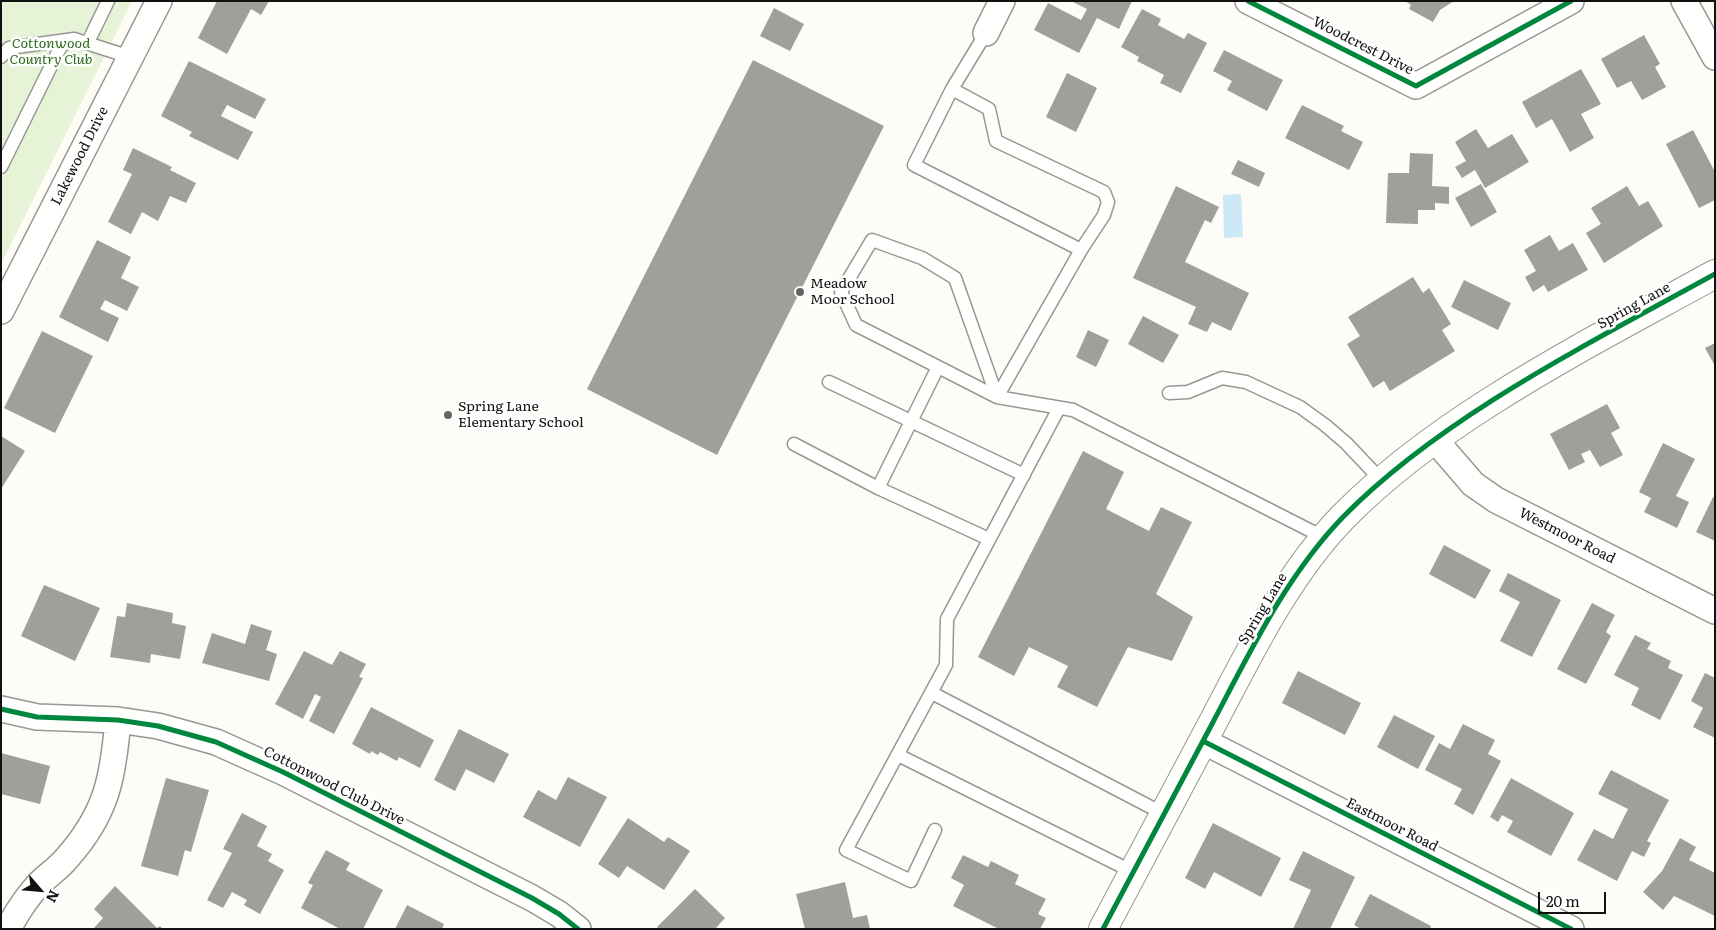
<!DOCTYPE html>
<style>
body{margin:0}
#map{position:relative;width:1716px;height:930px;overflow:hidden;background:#fdfcf7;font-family:Literata,serif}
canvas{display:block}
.frame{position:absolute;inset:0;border:2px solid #111;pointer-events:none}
.north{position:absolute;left:15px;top:865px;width:50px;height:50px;-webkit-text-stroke:4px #fff;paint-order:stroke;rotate:117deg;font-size:14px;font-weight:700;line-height:20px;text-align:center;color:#111}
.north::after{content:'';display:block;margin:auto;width:18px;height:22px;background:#111;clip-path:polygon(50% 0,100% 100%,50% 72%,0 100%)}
.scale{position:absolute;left:1538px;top:892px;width:68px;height:22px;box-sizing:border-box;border:2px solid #111;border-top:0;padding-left:6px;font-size:15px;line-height:18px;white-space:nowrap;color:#111;-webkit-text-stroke:4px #fff;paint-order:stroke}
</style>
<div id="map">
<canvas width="1716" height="930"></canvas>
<div class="frame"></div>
<div class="north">N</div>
<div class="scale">20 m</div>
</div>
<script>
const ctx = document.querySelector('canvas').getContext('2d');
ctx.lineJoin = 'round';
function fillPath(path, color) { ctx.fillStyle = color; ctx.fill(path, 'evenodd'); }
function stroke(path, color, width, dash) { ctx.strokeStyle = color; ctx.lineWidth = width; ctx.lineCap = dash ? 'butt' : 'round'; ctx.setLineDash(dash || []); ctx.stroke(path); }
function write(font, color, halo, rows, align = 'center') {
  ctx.font = font + ' Literata,serif'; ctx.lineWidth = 5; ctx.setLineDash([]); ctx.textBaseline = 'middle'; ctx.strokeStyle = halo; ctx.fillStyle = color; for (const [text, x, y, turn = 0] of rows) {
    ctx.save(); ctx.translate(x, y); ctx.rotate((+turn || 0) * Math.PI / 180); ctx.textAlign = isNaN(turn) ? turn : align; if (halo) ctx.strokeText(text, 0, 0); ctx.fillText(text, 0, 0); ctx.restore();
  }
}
fillPath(new Path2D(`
 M1,1h131l-131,263z`), '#e7f3d7');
fillPath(new Path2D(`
 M1241,194l2,43 -19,1 -1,-43z`), '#cde8f7');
fillPath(new Path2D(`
 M217,1h52l-8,14 -10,-6 -24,45 -29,-16z
 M1071,1h61l-13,28 -22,-11 -18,35 -45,-23 14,-27 33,17 6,-11z
 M1405,1h49l-14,9 -7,12 -24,-13 2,-4z
 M774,8l30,16 -14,27 -30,-15z
 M1142,9l19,10 -3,6 26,14 4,-6 19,10 -26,50 -21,-10 4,-8 -27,-14 2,-4 -18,-10z
 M1644,35l16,29 -5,3 11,20 -24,13 -11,-19 -14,7 -16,-29z
 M1224,50l59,30 -16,31 -40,-21 5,-9 -19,-10z
 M753,60l131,66 -167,329 -130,-66z
 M189,61l77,38 -11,20 -28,-14 -6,11 32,16 -15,28 -49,-24 3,-4 -31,-16z
 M1581,69l20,35 -20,10 13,24 -24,14 -18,-33 -16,9 -14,-26z
 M1067,73l30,15 -21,44 -30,-15z
 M1302,105l42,21 -3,5 22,11 -14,28 -64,-32z
 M1476,129l12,19 24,-14 17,28 -44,26 -10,-18 -13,8 -7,-11 11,-6 -11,-19z
 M1693,130l22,42v28l-16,8 -33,-64z
 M133,148l39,19 -2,3 26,13 -10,20 -16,-7 -12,25 -16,-9 -11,22 -23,-12 24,-48 -9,-4z
 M1410,153l23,1 -1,32 17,1v17l-14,-1v7h-17v14l-32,-1 2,-50h21z
 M1238,160l27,13 -6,14 -28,-13z
 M1481,184l16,28 -26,15 -16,-29z
 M1176,186l43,21 -8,16 -6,-3 -20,42 64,31 -18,38 -19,-9 -5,10 -19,-8 8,-17 -63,-29z
 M1627,186l12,20 9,-5 15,25 -59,37 -18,-30 15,-9 -10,-16z
 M1550,235l9,16 14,-8 15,27 -40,22 -4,-7 -11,7 -8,-15 11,-6 -12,-21z
 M97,240l34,17 -10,21 18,9 -12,24 -22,-11 -5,9 19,9 -11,24 -49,-25z
 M1413,277l10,16 6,-5 22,36 -9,6 13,21 -65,40 -6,-10 -11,7 -26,-44 13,-8 -12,-19z
 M1464,280l47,23 -13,27 -47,-23z
 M1143,316l36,19 -16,28 -35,-19z
 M1088,330l21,10 -13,27 -20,-10z
 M42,331l51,25 -38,77 -51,-25z
 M1715,343v23l-10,-18z
 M1607,404l13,24 -9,5 12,22 -23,12 -10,-17 -9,4 4,8 -16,8 -19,-36z
 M1,436l24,15 -24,38z
 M1663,443l32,16 -19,37 13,6 -12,26 -33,-16 7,-14 -12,-6z
 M1083,451l41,21 -18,37 43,22 12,-24 31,15 -36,72 37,23 -21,44 -44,-14 -31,60 -40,-20 11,-21 -39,-19 -15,29 -36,-19z
 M1713,497l2,1v43l-19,-9z
 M1444,545l47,25 -16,29 -46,-25z
 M1508,573l53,27 -29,57 -32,-16 20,-39 -21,-11z
 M44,585l56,23 -25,53 -54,-25z
 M127,603l46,10 -1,10 14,3 -6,33 -29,-5 -1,9 -40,-6 7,-41 8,1z
 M1592,603l23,12 -9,17 5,4 -25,48 -29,-15z
 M251,624l21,7 -6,19 11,4 -8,27 -67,-18 10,-30 33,11z
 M1635,635l16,8 -4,6 24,12 -3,7 15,7 -23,45 -29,-15 8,-17 -25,-13z
 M304,651l28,14 8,-14 26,13 -7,13 4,1 -29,56 -25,-13 12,-24 -6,-3 -12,25 -28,-15z
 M1298,671l63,32 -16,32 -63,-32z
 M1705,673l10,5v60l-22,-11 10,-19 -12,-7z
 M371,707l63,33 -14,28 -21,-11 -2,4 -17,-9 -2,3 -7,-4 -1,3 -18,-10z
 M1394,715l41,21 -17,33 -41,-22z
 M1463,724l32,16 -7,14 13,7 -28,54 -19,-11 8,-15 -37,-19 14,-27 11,6z
 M459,729l50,25 -15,29 -28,-14 -11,22 -21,-11z
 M1,753l49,13 -10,38 -39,-10z
 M1611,770l58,30 -22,41 4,2 -7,14 -12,-6 -15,30 -40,-21 17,-31 19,10 15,-30 -30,-15z
 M568,777l39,20 -27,50 -57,-30 15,-27 18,10z
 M166,778l43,12 -18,62 -6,-2 -7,26 -37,-10z
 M1511,778l63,35 -23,43 -44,-24 6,-11 -11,-6 -4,7 -8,-5z
 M242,813l25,13 -10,20 15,8 -4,7 16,9 -24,44 -16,-9 3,-5 -15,-8 -9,16 -16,-8 25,-47 -9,-4z
 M628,818l36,24 4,-5 22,14 -26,39 -37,-24 -8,12 -21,-14z
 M1213,823l68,35 -20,39 -47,-25 -9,17 -20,-11z
 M1680,838l16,9 -7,13 26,13v43l-41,-20 -11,14 -20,-18 19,-21z
 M326,850l24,13 -4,7 37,20 -20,39h-23l-39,-21 12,-23 -5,-2z
 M1303,851l52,26 -25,52h-37l18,-39 -22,-10z
 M963,855l25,12 3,-6 28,14 -4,9 31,15 -8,15 8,4 -6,11h-41l-46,-23 11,-21 -13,-7z
 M845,882l8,36 14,-3 3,14h-65l-9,-35z
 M115,886l42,42 3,-2 3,3h-70l10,-11 -9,-9z
 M695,889l30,29 -10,11h-56l-2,-2z
 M1370,894l61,32 -1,3h-69l-7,-4z
 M407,905l37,19 -2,5h-47z`), '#a19f9c');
const service = new Path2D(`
 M986,33l-34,56 -38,76 167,85
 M88,42l20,-41
 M1,57l8,-9 65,-9 56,18
 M952,89l37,20 7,32 108,51 4,10 -4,13 -23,35 -84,147 -42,-119 -33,-20 -50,-18 -31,52 15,33 141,72 76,13 252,128
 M1,167l60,-121 13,-7
 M829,382l195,93
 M1169,393l19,-1 34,-14 24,4 54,25 25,18 21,18 36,38
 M794,444l84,44 60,-121
 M878,488l111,51
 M932,693l232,121
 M898,755l235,117
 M935,830l-24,51 -65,-31 100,-185 1,-46 112,-211`);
const minor = new Path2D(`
 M1248,1l168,85 155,-85
 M1684,1l31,56
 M986,33l16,-32
 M1,311l158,-310
 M1435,440l38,44 23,16 219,111
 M1,709l36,8 81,3 40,6 58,16 67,30 249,126 27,16 19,15
 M1203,741l368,188
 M8,929c9,-17 18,-31 31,-45 9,-9 20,-16 28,-26 40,-45 46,-80 51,-138`);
const tertiary = new Path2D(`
 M1103,929c36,-68 73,-137 109,-205 38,-72 74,-148 131,-207 99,-101 249,-175 372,-243`);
stroke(service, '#979795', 15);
stroke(minor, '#979795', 28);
stroke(tertiary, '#979795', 30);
stroke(service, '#fffffe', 12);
stroke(minor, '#fffffe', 25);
stroke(tertiary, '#fffffe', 28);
stroke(new Path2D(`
 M1248,1l168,85 155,-85
 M1,709l36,8 81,3 40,6 58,16 67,30 249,126 27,16 19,15
 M1203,741l368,188
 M1103,929c36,-68 73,-137 109,-205 38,-72 74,-148 131,-207 99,-101 249,-175 372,-243`), '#00873e', 5);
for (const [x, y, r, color] of [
 [800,292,5,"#646362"],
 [448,415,5,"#646362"]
]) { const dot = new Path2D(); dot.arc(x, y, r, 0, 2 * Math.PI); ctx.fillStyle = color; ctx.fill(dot); stroke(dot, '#fff', 2); }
write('italic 14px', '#2f6b1f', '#fff', [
 ["Cottonwood",51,44],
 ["Country Club",51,60]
]);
write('14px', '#111', '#fff', [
 ["Woodcrest Drive",1363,46,27],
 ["Lakewood Drive",80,156,-63],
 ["Spring Lane",1634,306,-29],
 ["Westmoor Road",1567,536,27],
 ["Spring Lane",1263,609,-59],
 ["Cottonwood Club Drive",334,786,27],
 ["Eastmoor Road",1392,825,27]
]);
write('14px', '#111', '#fff', [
 ["Meadow",810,284],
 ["Moor School",810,300],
 ["Spring Lane",458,407],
 ["Elementary School",458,423]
], 'left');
</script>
